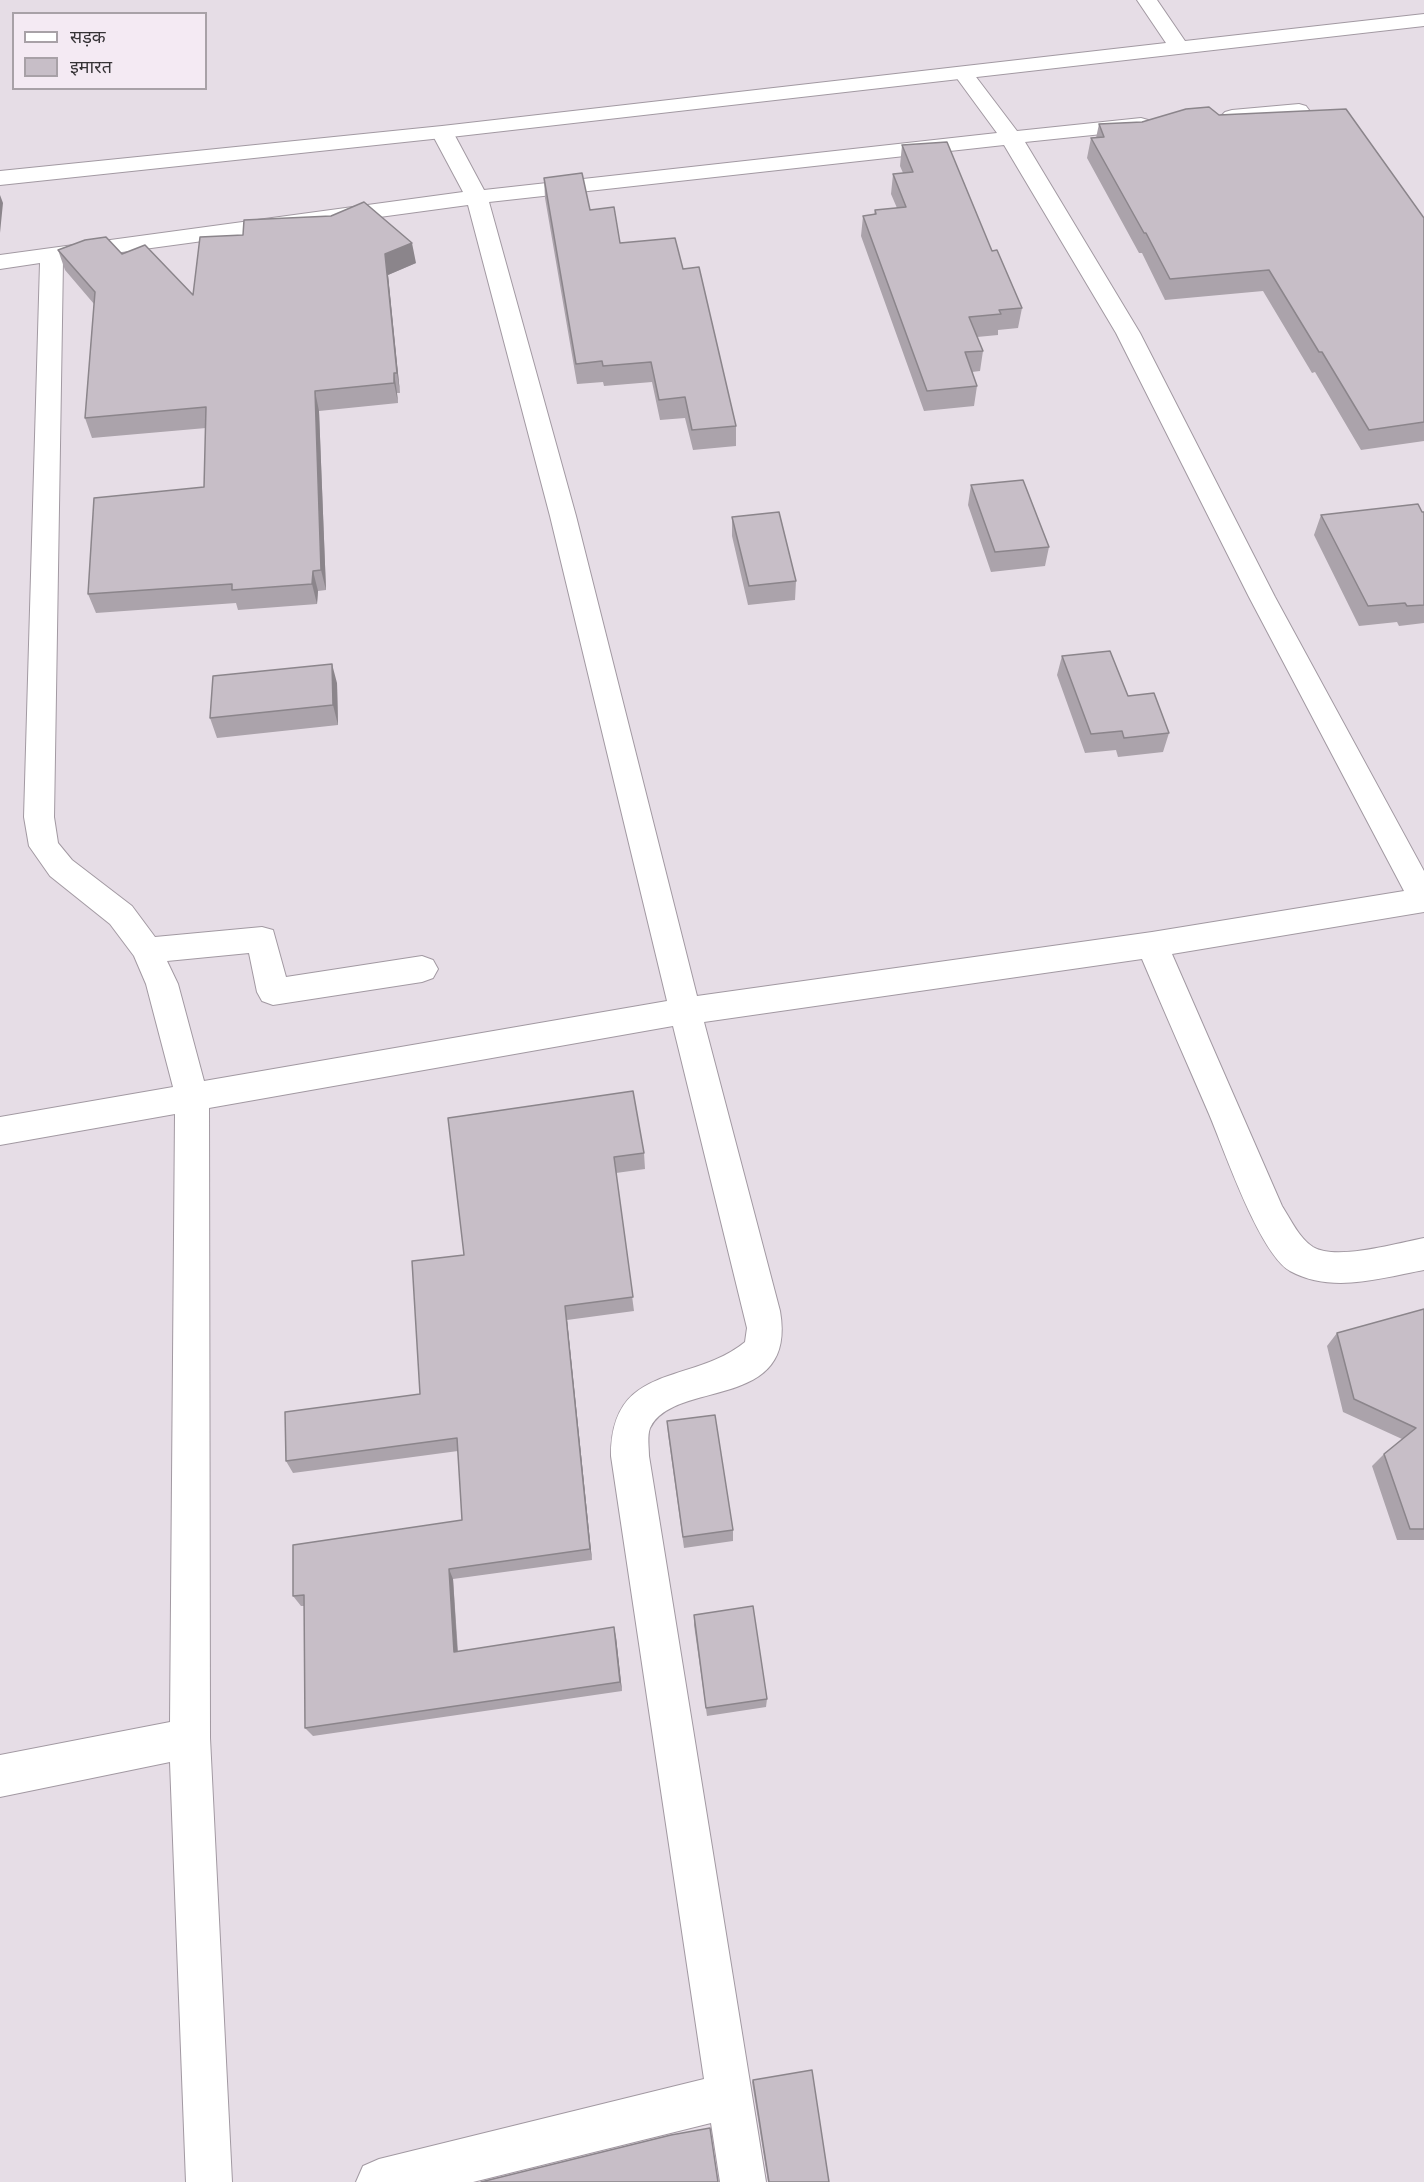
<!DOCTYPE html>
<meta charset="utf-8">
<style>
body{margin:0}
#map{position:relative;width:1424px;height:2182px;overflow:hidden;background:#e6dde6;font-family:"Nunito Sans","Noto Sans Devanagari",sans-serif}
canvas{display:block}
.legend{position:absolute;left:12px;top:12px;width:195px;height:78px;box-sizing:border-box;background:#f4eaf3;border:2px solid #a8a1a7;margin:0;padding:8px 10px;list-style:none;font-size:18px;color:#363336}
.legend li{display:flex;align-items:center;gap:12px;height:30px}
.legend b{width:30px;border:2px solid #a8a1a7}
</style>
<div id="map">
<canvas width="1424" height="2182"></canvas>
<ul class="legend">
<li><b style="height:8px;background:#fff"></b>सड़क</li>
<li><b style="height:16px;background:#c7bec7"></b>इमारत</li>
</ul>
</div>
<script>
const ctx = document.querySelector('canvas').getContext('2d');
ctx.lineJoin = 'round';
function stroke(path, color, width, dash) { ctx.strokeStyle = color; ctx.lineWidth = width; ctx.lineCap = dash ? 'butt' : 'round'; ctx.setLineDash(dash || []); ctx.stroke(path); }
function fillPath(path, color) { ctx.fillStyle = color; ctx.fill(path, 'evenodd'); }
const minor = new Path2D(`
 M963,67l7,2 47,62 124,-13 7,2 4,4 -4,4 -7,2 -116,12 115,191 135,264 149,274v41l-252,42 110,252c9,14 17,32 31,41 23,14 85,-4 111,-9v32c-43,8 -92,24 -134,1 -31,-18 -66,-122 -81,-157 -22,-51 -45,-103 -67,-155l-438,63 76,289c18,102 -106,67 -130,117 -3,8 -1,19 -1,28l117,726h-46l-9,-59 -238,59h-117l7,-16 16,-7 325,-80 -93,-623c0,-95 80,-70 134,-114l2,-14 -74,-302 -464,82 1,630 22,444h-46l-16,-420 -170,35v-42l170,-33 5,-608 -175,31v-28l173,-30 -27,-103 -12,-28 -24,-32 -60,-48 -21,-30 -5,-29 16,-554 -40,6v-14l463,-63 -32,-60 3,-5h16l3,5 31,58 513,-57 -44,-60 3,-4zM1004,145l112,188 133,264 155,294 -252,41 -455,64 -121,-480 -87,-314zM468,205l82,311 117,485 -463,80 -26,-97 -11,-23 82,-8 8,39 5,9 11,4 149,-23 11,-4 5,-9 -5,-9 -11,-4 -136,21 -13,-47 -11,-3 -107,10 -23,-31 -60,-46 -14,-17 -4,-26 9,-557z
 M1299,104l7,2 3,4 -3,4 -74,8 -7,-2 -4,-4 4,-4 7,-2z`);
const tertiary = new Path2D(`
 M1137,0h20l28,41 239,-27v12l-982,112 -442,47v-14l442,-45 724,-83z`);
stroke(minor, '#a299a2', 2);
stroke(tertiary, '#a299a2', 2);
fillPath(minor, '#fff');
fillPath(tertiary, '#fff');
fillPath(new Path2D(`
 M1219,115l205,103v223l-63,9 -46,-78 -3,1 -49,-82 -98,9 -23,-47h-3l-52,-95 4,-20h5l3,-14 43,-2z
 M902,145l90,106 30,57 -4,20 -20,2v5l-21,2 6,14 -3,20 -8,1 5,14 -3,20 -50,5 -63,-175 2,-20 11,-1 1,-5 22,-2 -6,-14 2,-20 10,-1 -3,-7z
 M544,178l46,32 30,33 63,26 53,157v20l-43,4 -8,-32 -25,2 -8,-38 -48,4 -1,-4 -26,2 -32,-186z
 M243,235l173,28 -28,12 12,118h-3l1,10 -79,8 7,179 -8,1 -1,13 -79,6 -2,-7 -140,10 -8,-19 116,-107 2,-59 -114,10 -7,-20 9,-114 -29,-34 -7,-20 64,4 71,41z
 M971,485l78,62 -4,19 -54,6 -23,-67z
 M1424,512v111l-25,3 -2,-4 -38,4 -45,-91 7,-20z
 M732,517l64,64 -1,19 -47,5 -16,-69z
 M1062,656l66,40 41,37 -6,19 -45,5 -2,-7 -31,3 -28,-78z
 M337,683l1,42 -121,13 -7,-20z
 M448,1118l196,35 1,16 -29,4 18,138 -67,9 25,240 -139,19 5,72 158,-14 6,54 -309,45 -8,-8 -1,-122h-3l-8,-10 169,-76 -4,-69 -165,22 -7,-12 134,-67 44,-139z
 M1424,1309v231h-27l-25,-74 12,-12 18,-15 -59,-27 -16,-66 10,-13z
 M667,1421l66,109v11l-49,7 -16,-114z
 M694,1615l73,84 -1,8 -59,9 -13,-91z
 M753,2080l76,102h-61l-16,-100z`), '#aba3ab');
fillPath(new Path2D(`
 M0,195l3,8 -3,30z
 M412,243l4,20 -28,12 12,118 -3,-20 -12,-119z
 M394,373l3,20 1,10 -4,-20z
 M315,391l4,20 7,179 -5,-20z
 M313,571l5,20 -1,13 -5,-20z
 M332,664l5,19 1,42 -5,-20z
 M565,1306l2,14 25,240 -2,-11z
 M449,1569l4,10 5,82 -4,-9z
 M614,1627l2,10 6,54 -2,-9z`), '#8b858b');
const building = new Path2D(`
 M1209,107l10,8 127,-6 78,109v204l-55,8 -47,-78h-3l-50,-82 -99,9 -24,-46h-2l-53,-95 13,-1 -5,-13 43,-2 44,-13z
 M947,142l45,109 5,-1 25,58 -23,2 2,4 -32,3 14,34 -18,1 12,34 -50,5 -64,-175 13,-2 -1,-4 31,-3 -13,-33 20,-2 -11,-27z
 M582,173l8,37 24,-3 6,36 55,-5 8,31 16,-2 37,159 -44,4 -7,-33 -26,3 -8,-38 -48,4 -1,-5 -26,3 -32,-186z
 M364,202l48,41 -27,11 12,119h-3v10l-79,8 6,179 -8,1 -1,13 -80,6v-6l-144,10 6,-96 110,-11 2,-80 -121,11 10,-126 -37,-42 27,-10 21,-3 16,17 23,-9 48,50 7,-58 43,-2 1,-15 87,-4z
 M1023,480l26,67 -54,5 -24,-67z
 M1418,504l4,8h2v93l-17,1 -2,-3 -37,3 -47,-91z
 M779,512l17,69 -47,5 -17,-69z
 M1110,651l18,45 26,-3 15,40 -45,5 -2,-7 -31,3 -29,-78z
 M332,664l1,41 -123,13 3,-42z
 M633,1091l11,62 -30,4 19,140 -68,9 25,243 -141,20 5,83 160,-25 6,55 -315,46 -1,-133 -11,1v-51l169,-25 -5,-82 -171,23 -1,-49 135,-18 -8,-133 52,-6 -16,-137z
 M1424,1309v220h-14l-26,-75 32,-26 -62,-29 -17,-66z
 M715,1415l18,115 -50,7 -16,-116z
 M753,1606l14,93 -61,9 -12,-93z
 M812,2070l17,112h-60l-16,-102z
 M710,2128l8,54h-237l190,-47z`);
fillPath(building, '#c7bec7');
stroke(building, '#8b858b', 1.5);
</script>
